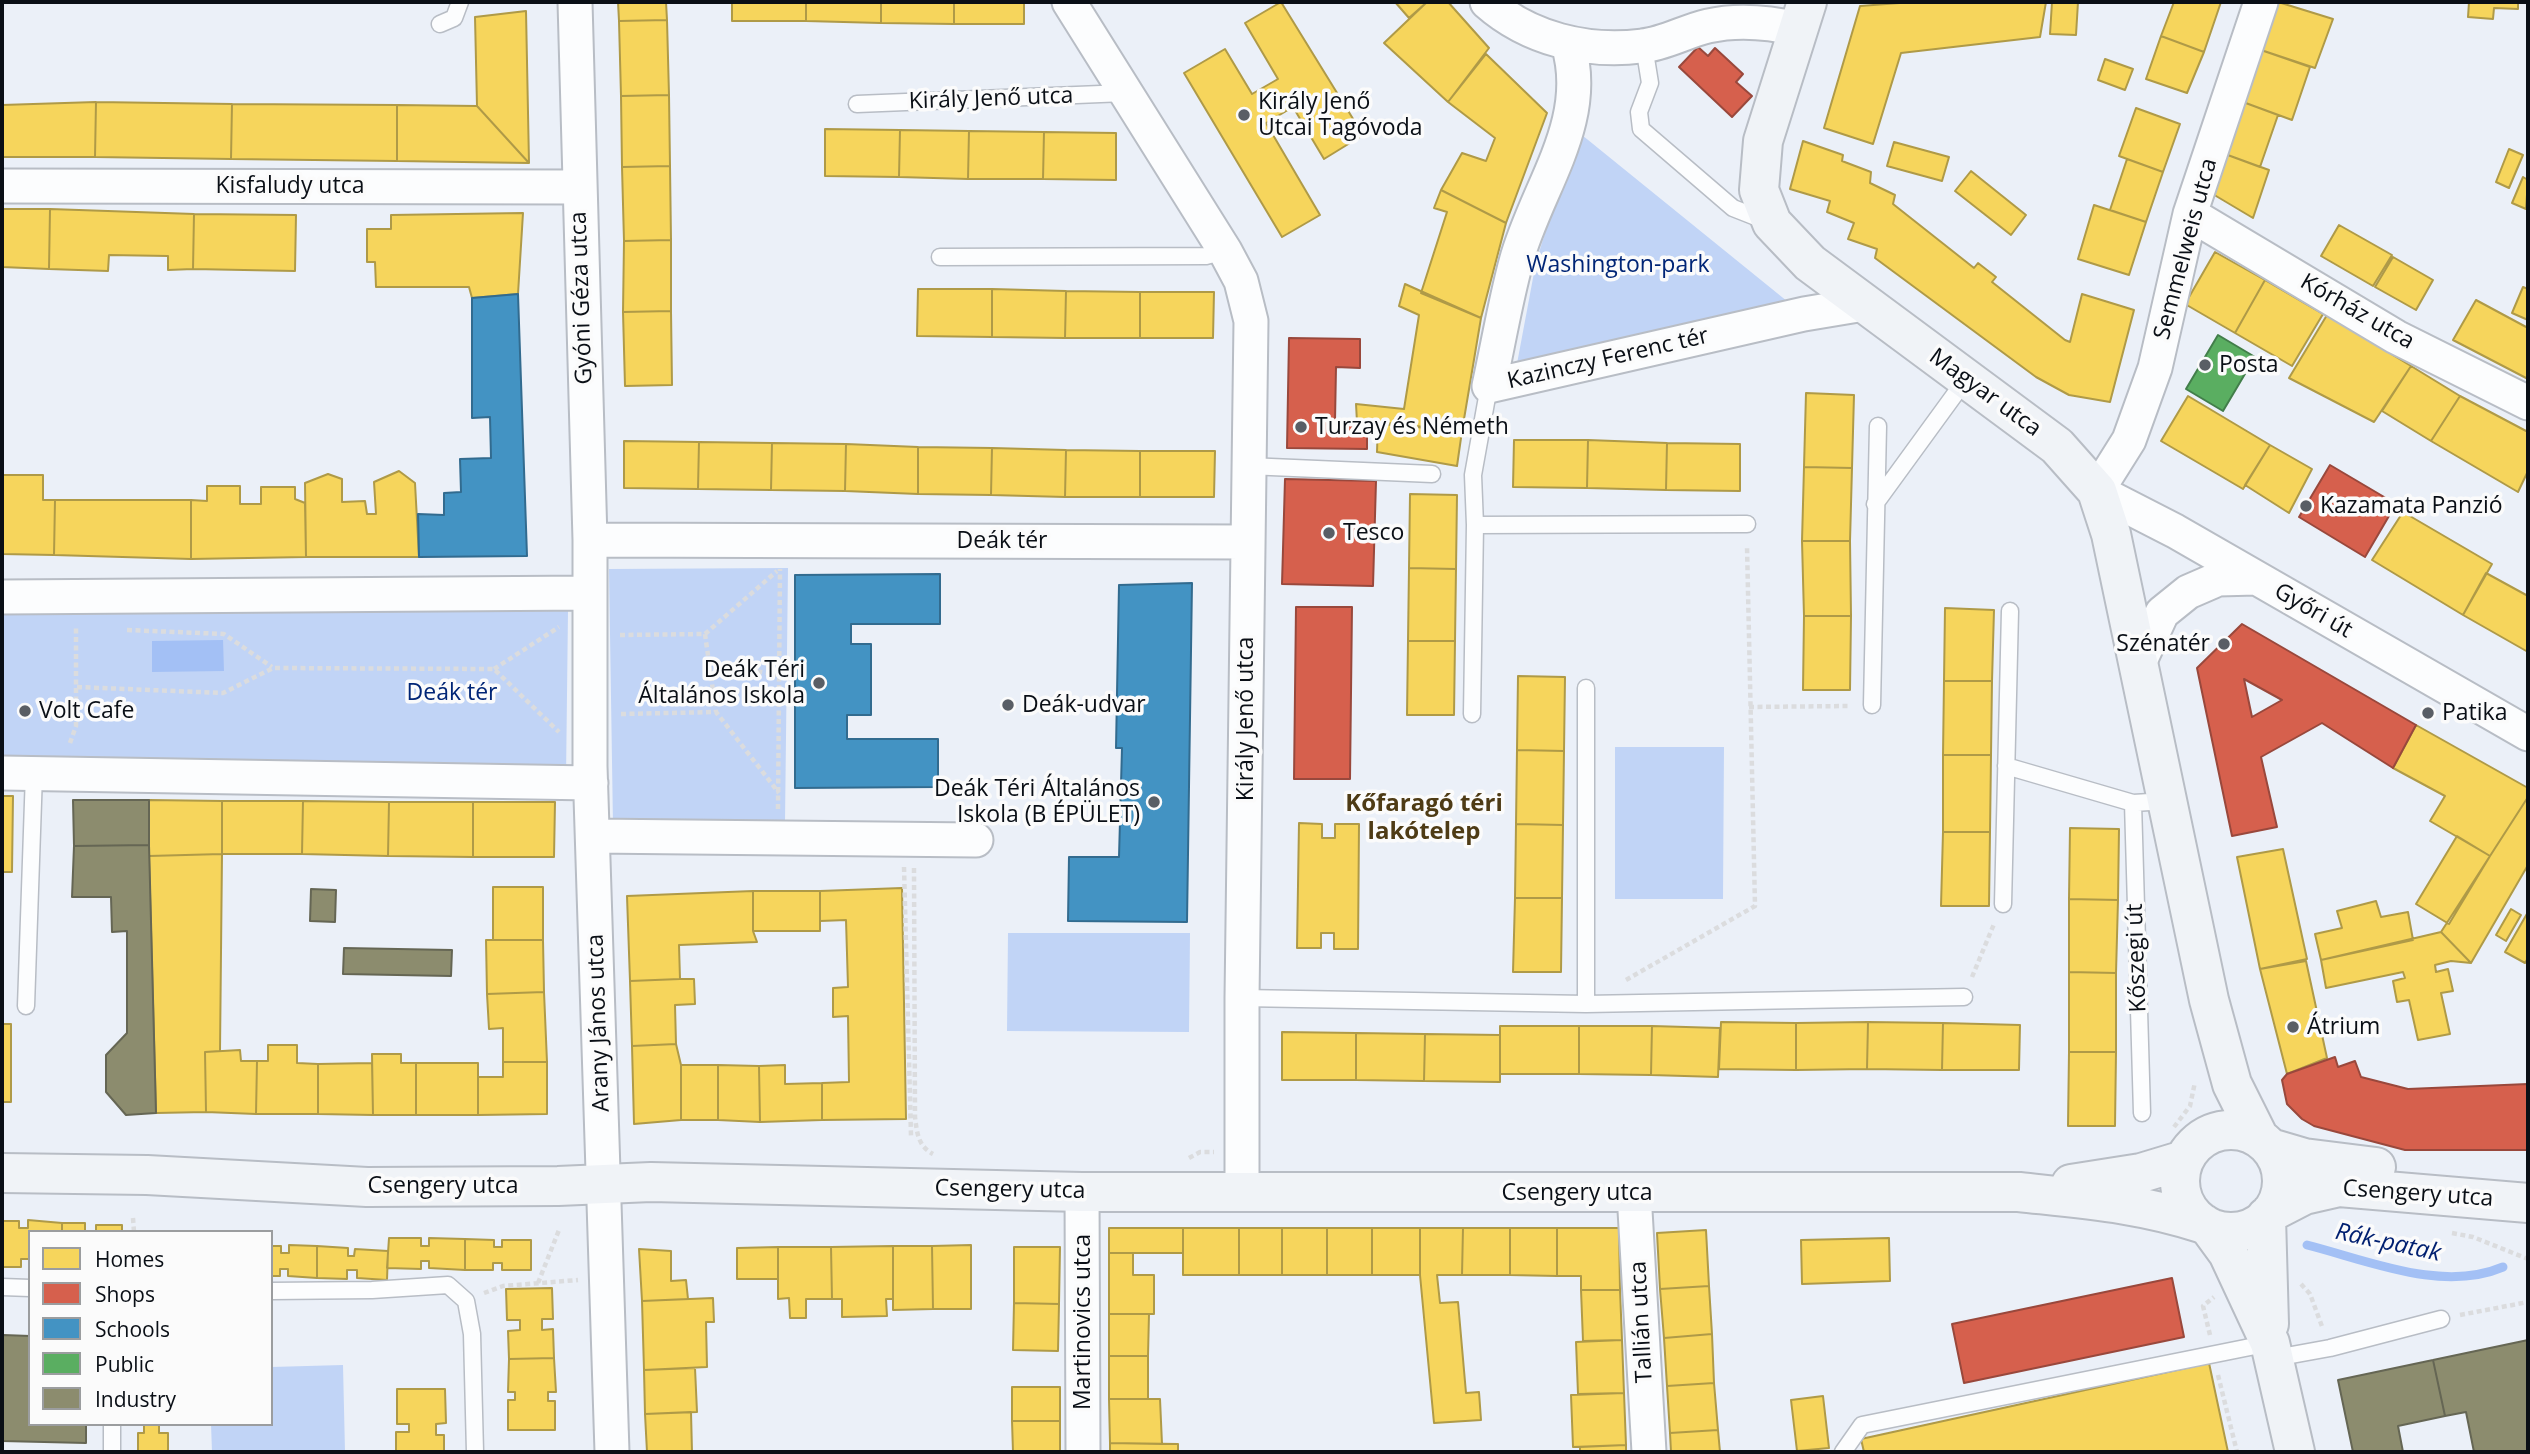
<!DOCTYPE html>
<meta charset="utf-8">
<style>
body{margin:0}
#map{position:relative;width:2530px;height:1454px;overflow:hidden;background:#ebf0f8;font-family:"Open Sans",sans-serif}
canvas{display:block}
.frame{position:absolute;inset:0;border:4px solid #0a0f16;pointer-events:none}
.legend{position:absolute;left:28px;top:1230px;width:245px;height:196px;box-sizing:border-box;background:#fbfbfb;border:2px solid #9b9d9f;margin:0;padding:9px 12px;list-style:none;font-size:21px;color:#0a0f16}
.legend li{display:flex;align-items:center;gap:14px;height:35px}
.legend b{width:35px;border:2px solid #9b9d9f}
</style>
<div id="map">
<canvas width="2530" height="1454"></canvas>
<div class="frame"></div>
<ul class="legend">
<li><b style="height:19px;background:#f6d55c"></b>Homes</li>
<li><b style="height:19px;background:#d6604d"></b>Shops</li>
<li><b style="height:19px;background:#4393c3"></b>Schools</li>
<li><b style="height:19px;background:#5aae61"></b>Public</li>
<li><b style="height:19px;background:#8c8c6e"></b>Industry</li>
</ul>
</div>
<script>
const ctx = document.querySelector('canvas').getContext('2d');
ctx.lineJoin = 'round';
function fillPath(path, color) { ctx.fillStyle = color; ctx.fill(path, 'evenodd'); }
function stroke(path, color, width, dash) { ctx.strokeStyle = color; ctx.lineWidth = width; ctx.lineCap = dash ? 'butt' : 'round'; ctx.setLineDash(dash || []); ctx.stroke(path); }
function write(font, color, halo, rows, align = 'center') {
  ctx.font = font + ' "Open Sans",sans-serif'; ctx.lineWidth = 7; ctx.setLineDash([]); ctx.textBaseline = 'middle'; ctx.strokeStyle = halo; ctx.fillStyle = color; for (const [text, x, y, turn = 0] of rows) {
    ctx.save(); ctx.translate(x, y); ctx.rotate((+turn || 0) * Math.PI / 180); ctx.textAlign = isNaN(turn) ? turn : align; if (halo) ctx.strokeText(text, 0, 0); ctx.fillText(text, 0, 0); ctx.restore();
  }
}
fillPath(new Path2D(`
 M1577,131l216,175 -277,63 20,-107z
 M788,568l-3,254 -172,4 -4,-257z
 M2,611h566l-2,167 -564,-12z
 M1615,747h109l-1,152h-108z
 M1008,933h182l-1,99 -182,-1z
 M343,1365l2,87h-133l-1,-28h60v-57z`), '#c1d4f6');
fillPath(new Path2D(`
 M223,640l1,31 -72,1v-31z`), '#a3c0f5');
const homes = new Path2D(`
 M618,2h48l1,18 -48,1z
 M732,2h74v19h-74z
 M806,2h75v21l-75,-2z
 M881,2h73v22l-73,-1z
 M954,2h70v22h-70z
 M1281,2l82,133 -39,24 -31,-52 -27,16 54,92 -38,22 -98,-164 41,-24 27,45 26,-15 -33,-56z
 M1395,2h32l-18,16z
 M1427,2h21l41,46 -41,54 -64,-59z
 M1913,2h133l-6,35 -139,16 -28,91 -49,-16 36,-122z
 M2052,2h26l-2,33 -26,-1z
 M2174,2h47l-17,50 -43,-16z
 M2278,2l55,17 -18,49 -54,-18z
 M2518,2v7l-24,-1 -1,11 -25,-2 1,-15z
 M526,11l3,152 -52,-57 -2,-89z
 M667,20l2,75 -48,1 -2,-75z
 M2161,36l43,16 -17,41 -41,-14z
 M2261,50l49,17 -18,53 -49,-18z
 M1486,54l61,59 -41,110 -65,-33 21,-37 24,8 9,-23 -47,-36z
 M2105,59l28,10 -8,21 -27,-10z
 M669,95l1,71 -48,1 -1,-71z
 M96,102l136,2 -1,55 -136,-2z
 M96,102l-1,55h-93v-52z
 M2243,102l35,13 -18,52 -35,-13z
 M232,104l165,1v56l-166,-2z
 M397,105l80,1 52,57 -132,-2z
 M2136,108l44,16 -17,48 -44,-16z
 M825,129l75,1 -1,47 -74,-1z
 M900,130l69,1 -1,48 -69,-2z
 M969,131l75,1 -1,47h-75z
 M1044,132l72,1v47l-73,-1z
 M1803,141l40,14 -1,6 29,11 -1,11 25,12 -2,9 81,64 4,-5 18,14 -4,5 73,58 5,2 12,-48 52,16 -24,92 -41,-7 -33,-18 -161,-119 2,-9 -29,-10 6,-16 -27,-11 3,-11 -40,-12z
 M1894,142l55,15 -7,24 -55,-15z
 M2509,149l14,6 -14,33 -13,-6z
 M2225,154l44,16 -16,48 -42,-25z
 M2127,159l36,13 -17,50 -36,-12z
 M670,166l1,74 -47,1 -2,-74z
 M1971,171l55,44 -15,20 -56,-44z
 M2523,177l5,3 -2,29 -14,-6z
 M1441,190l65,33 -25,95 -60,-25 26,-81 -13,-4z
 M2094,205l52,17 -17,53 -51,-16z
 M2,209h48l-1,60 -47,-2z
 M50,209l144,5 -1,55 -25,1v-14l-59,-1 -1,16 -59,-2z
 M523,213l-5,81 -46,4 -3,-11h-93l-1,-25h-8v-33h24v-14z
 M194,214l102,1 -1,56 -102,-2z
 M2339,225l53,30 -19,31 -52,-30z
 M671,240v71l-48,1 1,-71z
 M2215,252l50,28 -30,53 -50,-29z
 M2393,257l40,23 -17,30 -41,-23z
 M2265,280l58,34 -31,52 -57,-33z
 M1405,284l76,34 -19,113 -105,-9 -1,-18 48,5 15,-94 -20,-9z
 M2523,287l5,2v31l-16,-7z
 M918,289h74v48l-75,-1z
 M992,289l74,2 -1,47 -73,-1z
 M1066,291l74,1v46h-75z
 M1140,292h74l-1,46h-73z
 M2476,300l52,28v51l-75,-39z
 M671,311l1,74 -47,1 -2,-74z
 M2327,315l84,51 -37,56 -85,-44z
 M2411,366l49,30 -29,45 -49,-30z
 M1806,393l48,2 -2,73 -48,-1z
 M2188,396l82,49 -27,44 -82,-48z
 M2460,396l68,36v39l-10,21 -87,-51z
 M1378,422l84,9 -5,35 -80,-14z
 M1514,440h74l-1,48 -74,-1z
 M1588,440l79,3 -1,47 -79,-2z
 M624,441l75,1 -1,47 -74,-1z
 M699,442l73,1 -1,47 -73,-1z
 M772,443l74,1 -1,47 -74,-1z
 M1667,443l73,1v47l-74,-1z
 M846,444l72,3v47l-73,-3z
 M2270,445l42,24 -23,44 -44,-28z
 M918,447l74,1 -1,47 -73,-1z
 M992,448l74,2 -1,47 -74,-2z
 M1066,450l74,1v46h-75z
 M1140,451h75l-1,46h-74z
 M1804,467l48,1 -2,73h-48z
 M399,471l16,12 4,74h-113l-1,-74 23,-9 14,5v23l23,-1 2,13h9l-2,-32z
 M2,475h41v25h12l-1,55 -52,-1z
 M207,486h33v18h21v-17h34v12l10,4 1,54 -115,2v-59l16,1z
 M1410,494l47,1 -1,74 -47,-1z
 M55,500h136v59l-137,-4z
 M2403,512l89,52 -29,51 -91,-55z
 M1802,541h48l1,75h-47z
 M1409,568l47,1 -1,72h-47z
 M2486,573l42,23v56l-65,-37z
 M1945,608l49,2 -2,71h-48z
 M1804,616h47l-1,74h-47z
 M1408,641h47l-1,74h-47z
 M1518,676l47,1 -1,74 -47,-1z
 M1944,681h48l-1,74h-48z
 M2416,725l112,63v9l-38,59 -60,-35 15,-25 -52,-28z
 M1517,750l47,1 -1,74 -47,-1z
 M1943,755h48l-1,77h-47z
 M2,796h11l-1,76h-10z
 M2528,797v68l-57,98 -30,-31z
 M149,800l73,1v53l-73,2z
 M222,801h81l-1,53h-80z
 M303,801l86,1 -1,54 -86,-2z
 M389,802h84v55l-85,-1z
 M473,802h82l-1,55h-81z
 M1299,823l23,1v14h13v-14h24l-1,125h-24v-16h-13v15h-24z
 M1516,824l47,1 -1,73h-47z
 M2070,828l49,1 -1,71 -49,-1z
 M1943,832h47l-1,74h-48z
 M2457,836l33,20 -41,68 -33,-20z
 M2283,849l24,110 -47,10 -23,-112z
 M222,854l-2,197 -15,1 1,60 -50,1 -7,-257z
 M493,887h50v53h-50z
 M902,888l4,231 -84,1v-37l27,-1 -1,-66 -15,1v-29l15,-1 -2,-67 -26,1v-30z
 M753,891h67v40h-67z
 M753,891v40l4,11 -78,3 1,34 -50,2 -3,-85z
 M1515,898h47l-1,74h-48z
 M2069,899l49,1 -2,73 -47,-1z
 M2376,901l5,16 27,-5 5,28 -92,20 -6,-26 27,-6 -5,-17z
 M2511,909l10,6 -15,26 -10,-6z
 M2528,912v46l-3,5 -20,-11z
 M2441,932l30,31 -20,-2 -16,4 1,7 12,-3 5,22 -12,2 9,41 -32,6 -9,-40 -12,2 -4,-21 12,-3 -2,-6 -77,16 -5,-28z
 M486,940h57l1,52 -57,2z
 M2306,961l21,97 -40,16 -27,-105z
 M2069,972l47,1v79h-47z
 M680,979h14l1,25 -20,1 1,39 -44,2 -2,-65z
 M544,992l3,70h-44v-34l-14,1 -2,-35z
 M1721,1022l75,1v47l-77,-1z
 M1868,1022l-1,47 -71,1v-47z
 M1868,1022l75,1 -1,47 -75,-1z
 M1943,1023l77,2 -1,45h-77z
 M2,1024h9v78h-9z
 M1500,1026h79v48h-79z
 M1579,1026h73l-1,49 -72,-1z
 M1652,1026l68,2 -2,49 -67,-2z
 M1282,1032l74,1v47h-74z
 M1356,1033l69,1 -1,47 -68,-1z
 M1425,1034l75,1v47l-76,-1z
 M676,1044l5,21v55l-47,4 -2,-78z
 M268,1045h29v18l21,1v50h-62l1,-53h11z
 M240,1050l1,11h16l-1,53 -50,-2 -1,-60z
 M2069,1052h47l-1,74h-47z
 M372,1054h29v9h15v52h-43z
 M503,1062h44v52l-69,1v-38h25z
 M372,1063l1,52 -55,-1v-50z
 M416,1063h62v52h-62z
 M681,1065h37v55h-37z
 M718,1065l41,1 1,56 -42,-2z
 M785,1065v19l37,-1v37l-62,2 -1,-56z
 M28,1220l34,3v9h-32v27h-9v8h-19v-46h17v7h9z
 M62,1223h23v9h-23z
 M96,1225h26v7h-26z
 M1109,1228h74v25h-74z
 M1183,1228h56v47h-56z
 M1239,1228h43v47h-43z
 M1282,1228h45v47h-45z
 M1327,1228h45v47h-45z
 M1372,1228h48v47h-48z
 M1420,1228h43l-1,47h-25l3,28 18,-1 8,91 13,-1 2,28 -47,3 -14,-148z
 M1463,1228h47v47h-48z
 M1510,1228h47v48l-47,-1z
 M1557,1228h62l1,62h-39v-14h-24z
 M1706,1230l3,56 -49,3 -3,-56z
 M389,1238h32v8h8v-8l36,1v31l-36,-2v-7h-8v8l-34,-1z
 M1889,1238l1,43 -88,3 -1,-44z
 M465,1239l29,1v7h8v-7h29v30h-29v-7h-9v7h-28z
 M289,1245l28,1v32l-29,-2v-7h-8v7h-9v-30h10v7h8z
 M971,1245v64h-38l-1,-63z
 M317,1246l31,2v8h6l1,-7 33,2 -1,29 -30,-2v-8h-10v9l-30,-1z
 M893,1246h39l1,63 -40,1z
 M893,1246v53h-7l1,17 -45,1v-18h-10l-1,-52z
 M778,1247v32h-41v-31z
 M778,1247h53l1,52h-26v19h-16l-1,-20 -11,1z
 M1014,1247h46l-1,57 -45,-1z
 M639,1249l32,2v30l15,-1 2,19 -46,2z
 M1109,1253h24v22h21v39h-45z
 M1709,1286l3,48 -48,4 -4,-49z
 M552,1288l1,31h-11v11l11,-1 1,29 -45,1 -1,-28 12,-1v-10h-13l-1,-31z
 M1581,1290h39l2,50 -39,1z
 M713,1298l1,24h-8l1,45 -63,3 -2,-69z
 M1014,1303l45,1 -1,47 -45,-1z
 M1109,1314h40l-1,42h-39z
 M1712,1334l2,49 -47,3 -3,-48z
 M1622,1340l2,53 -46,1 -2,-52z
 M1109,1356h39v43h-39z
 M554,1358l2,34h-8v9h7v29h-47v-30h7v-8h-7l1,-33z
 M2209,1363l19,89h-364l-3,-13z
 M695,1368l2,44 -52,2 -1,-44z
 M1714,1383l4,47 -48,3 -3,-47z
 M1012,1387h48v34h-48z
 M397,1389h48l1,34 -10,1v11h8v17h-48v-20h13v-8h-12z
 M1624,1393l2,52 -53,2 -2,-52z
 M1823,1396l6,52 -32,3 -6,-51z
 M1109,1399h51l2,45 -52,-1z
 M691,1412l1,40h-45l-2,-38z
 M1012,1421h48v31h-47z
 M144,1424h15v9h9v19h-30v-19h6z
 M1718,1430l2,22h-49l-1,-19z
 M1110,1443l68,1v8h-68z
 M1626,1445v7h-46v-5z`);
fillPath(homes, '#f6d55c');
stroke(homes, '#af9a47', 2);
const shops = new Path2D(`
 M1698,47l10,9 7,-8 28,26 -7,8 16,14 -20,21 -53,-50z
 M1289,338l71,1v29l-24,-1 -1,54 32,1v27l-80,-1z
 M2330,465l66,39 -31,53 -66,-40z
 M1285,479l91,2 -3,105 -91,-2z
 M1296,607h56l-2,172h-56z
 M2242,624l174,101 -23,43 -71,-45 -61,34 16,70 -45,9 -35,-168zM2244,679l38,21 -30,17z
 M2335,1057l3,10 17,-6 6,16 47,12 120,-5v66h-123l-91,-24 -12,-7 -15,-15 -5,-24 5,-6z
 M2172,1278l12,59 -220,46 -12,-59z`);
fillPath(shops, '#d6604d');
stroke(shops, '#99483c', 2);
const schools = new Path2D(`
 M518,294l9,262 -108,1 -1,-43 26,1v-22l17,-1 -1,-33 31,-1 -1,-41 -18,1v-120z
 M940,574v50h-89v20h20v71h-24v24h91v48l-143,1v-213z
 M1192,583l-5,339 -119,-1 1,-64h50l3,-109h-6l3,-163z`);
fillPath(schools, '#4393c3');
stroke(schools, '#326b8f', 2);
const public = new Path2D(`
 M2218,335l37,22 -32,54 -37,-22z`);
fillPath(public, '#5aae61');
stroke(public, '#427e4a', 2);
const industry = new Path2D(`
 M73,800h76v45l-75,1z
 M149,845l7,268 -30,2 -20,-23v-37l21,-22v-102l-15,1 -1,-35h-39l2,-51z
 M311,889l25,1 -1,32 -25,-1z
 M344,948l108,2 -1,26 -108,-2z
 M3,1335l27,1v88h56v19l-84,-2z
 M2528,1340v112h-54l-8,-40 -21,4 -12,-56z
 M2433,1360l12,56 -47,10 5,26h-50l-15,-72z`);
fillPath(industry, '#8c8c6e');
stroke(industry, '#656654', 2);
stroke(new Path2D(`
 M2307,1245c60,15 135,48 196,22`), '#a3c0f5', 9);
const lane = new Path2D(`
 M440,24l14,-6 6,-16
 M1644,46l6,37 -11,29 2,17 92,79 33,13
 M857,104l268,-11
 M940,257l266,-1 19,-5
 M1248,466l184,8
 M1875,504l91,-125
 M1475,525l272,-1
 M1586,688v316
 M1872,705l6,-279
 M1472,714l3,-189 -2,-50 16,-89
 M2006,766l127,37 17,-1 16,-9
 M2133,803l9,310
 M2003,904l7,-293
 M1242,998l344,6 378,-7
 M26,1006l8,-233
 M2,1287l28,1
 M271,1291l101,-1 76,-5 18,16 6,33 3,118
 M2275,1358l55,-10 111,-29
 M112,1424v28
 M1843,1452l19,-27 408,-82`);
const street = new Path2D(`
 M575,2l15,538v226l22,686
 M1069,2l156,249 16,30 10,40 -9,677v194
 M1487,2c42,37 100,51 155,44 22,-2 44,-15 66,-20 30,-7 60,-4 90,3
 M2261,2l-71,212 -35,154 -26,72 -32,51 78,40 353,203
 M1568,44c24,78 -32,144 -52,218 -11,41 -18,83 -27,124l315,-72 60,-10
 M2,186l577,1
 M2190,214l206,123 132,66
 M590,540l657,2
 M2,597l588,-4
 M2139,663l23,-50 26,-21 30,-13 38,-1
 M2,773l589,10
 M593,836l383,4
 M1082,1192l1,260
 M1634,1193l15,259`);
const secondary = new Path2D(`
 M1807,2l-44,139 -4,49 13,33 38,40 247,183 40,45 14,43 98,466 23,84 27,54
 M2180 1181a51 51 0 1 1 102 0a51 51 0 1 1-102 0Z
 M2270,1148l34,10 72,9
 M2,1173l145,2 220,12 191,-1 93,-4 431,10h937c65,7 122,11 185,32
 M2071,1184l70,-11 43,-13
 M2271,1212l33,-17 35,-8 189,16
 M2266,1217l3,107
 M2209,1227l19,26 42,90 25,109`);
stroke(lane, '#b8bdc5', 19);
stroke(street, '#b8bdc5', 37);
stroke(secondary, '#b8bdc5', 42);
stroke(new Path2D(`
 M127,630l97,4 48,33
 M705,634l11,78
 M620,635l85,-1 72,-63
 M707,663l72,12
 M494,669l65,-42
 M77,687l146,6 50,-25 221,1 65,63
 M1749,707l101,-1
 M621,714l95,-2 63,81
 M70,743l6,-17v-98
 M778,809l2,-240
 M904,867l7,269
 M914,868l1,249c2,16 3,29 18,37
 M1972,977l22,-53
 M1626,980l129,-74 -8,-360
 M2174,1127l16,-21 5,-24
 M1189,1158l11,-6h14
 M133,1218l1,14
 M2452,1233l21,4 55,22
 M538,1283l21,-53
 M2301,1284l9,10 13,35
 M484,1293l19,-7 75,-6
 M2460,1315l68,-13
 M2210,1335l-7,-29 11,-9
 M2218,1375l19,77`), '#dbdcde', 4.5, [5, 3.5]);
stroke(lane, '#fcfdfe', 16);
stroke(street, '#fcfdfe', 33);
stroke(secondary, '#f0f3f7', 38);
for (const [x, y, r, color] of [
 [1244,115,7,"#595e65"],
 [2205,365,7,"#595e65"],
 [1301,427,7,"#595e65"],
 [2306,506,7,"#595e65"],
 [1329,533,7,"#595e65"],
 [2224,644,7,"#595e65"],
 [819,683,7,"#595e65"],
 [1008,705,7,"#595e65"],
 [25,711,7,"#595e65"],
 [2428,713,7,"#595e65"],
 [1154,802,7,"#595e65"],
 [2293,1027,7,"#595e65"]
]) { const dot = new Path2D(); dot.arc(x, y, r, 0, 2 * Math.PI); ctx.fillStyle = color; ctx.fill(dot); stroke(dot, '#fbfbfb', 2.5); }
write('23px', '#0a0f16', '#fbfbfb', [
 ["Király Jenő utca",991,99,-2],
 ["Kisfaludy utca",290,186],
 ["Semmelweis utca",2186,249,-75],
 ["Gyóni Géza utca",582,298,-92],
 ["Kórház utca",2357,312,30],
 ["Kazinczy Ferenc tér",1608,359,-13],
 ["Magyar utca",1985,393,36],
 ["Deák tér",1002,541],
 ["Győri út",2313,611,30],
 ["Király Jenő utca",1246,719,-90],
 ["Kőszegi út",2137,958,-92],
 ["Arany János utca",599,1023,-92],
 ["Csengery utca",443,1186],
 ["Csengery utca",1010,1190,1],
 ["Csengery utca",1577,1193],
 ["Csengery utca",2418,1194,4],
 ["Martinovics utca",1083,1322,-90],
 ["Tallián utca",1642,1322,-93]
]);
write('23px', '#0a0f16', '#fbfbfb', [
 ["Király Jenő",1258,102],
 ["Utcai Tagóvoda",1258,128],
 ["Posta",2219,365],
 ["Turzay és Németh",1315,427],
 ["Kazamata Panzió",2320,506],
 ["Tesco",1343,533],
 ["Szénatér",2210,644,"right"],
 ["Deák Téri",805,670,"right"],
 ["Általános Iskola",805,696,"right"],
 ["Deák-udvar",1022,705],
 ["Volt Cafe",39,711],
 ["Patika",2442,713],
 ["Deák Téri Általános",1140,789,"right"],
 ["Iskola (B ÉPÜLET)",1140,815,"right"],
 ["Átrium",2307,1027]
], 'left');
write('23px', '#002576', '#fbfbfb', [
 ["Washington-park",1618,265],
 ["Deák tér",452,693]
]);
write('bold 24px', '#4e3b15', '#fbfbfb', [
 ["Kőfaragó téri",1424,804],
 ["lakótelep",1424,832]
]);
write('italic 24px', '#001f70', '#fbfbfb', [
 ["Rák-patak",2388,1243,12]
]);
</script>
